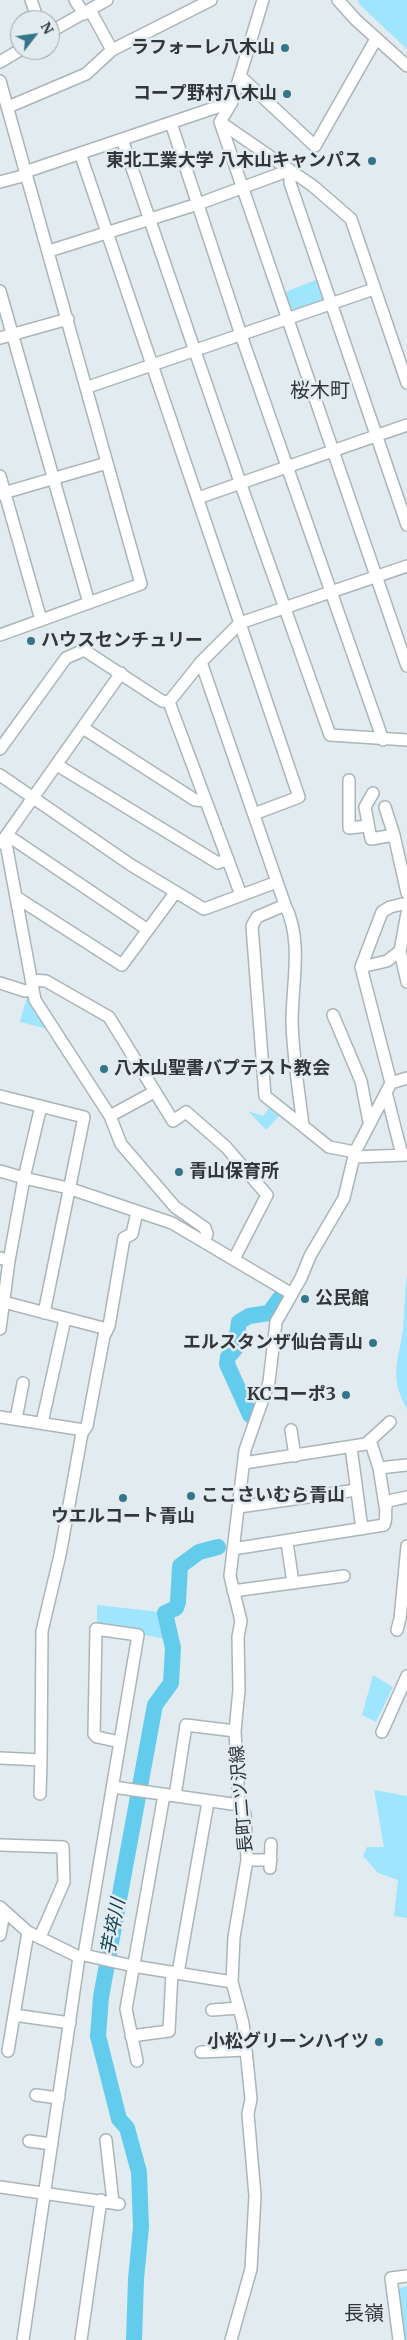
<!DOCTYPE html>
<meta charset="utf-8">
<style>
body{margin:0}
#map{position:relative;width:407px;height:2340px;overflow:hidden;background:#e2ecf0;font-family:Merriweather,serif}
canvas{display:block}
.north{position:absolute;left:10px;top:10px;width:50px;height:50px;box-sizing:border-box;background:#e2ecf0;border:1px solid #9ca4a7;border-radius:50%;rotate:60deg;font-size:14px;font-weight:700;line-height:20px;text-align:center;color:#333739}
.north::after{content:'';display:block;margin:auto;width:18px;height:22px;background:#357589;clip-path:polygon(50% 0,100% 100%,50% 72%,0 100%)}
</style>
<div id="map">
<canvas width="407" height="2340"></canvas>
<div class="north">N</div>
</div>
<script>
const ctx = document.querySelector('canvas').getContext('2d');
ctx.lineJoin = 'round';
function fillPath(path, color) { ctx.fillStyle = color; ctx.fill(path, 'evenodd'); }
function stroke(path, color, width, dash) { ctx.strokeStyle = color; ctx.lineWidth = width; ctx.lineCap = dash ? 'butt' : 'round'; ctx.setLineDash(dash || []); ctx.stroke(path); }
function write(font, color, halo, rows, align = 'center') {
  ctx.font = font + ' Merriweather,"Noto Sans JP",serif'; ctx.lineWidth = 5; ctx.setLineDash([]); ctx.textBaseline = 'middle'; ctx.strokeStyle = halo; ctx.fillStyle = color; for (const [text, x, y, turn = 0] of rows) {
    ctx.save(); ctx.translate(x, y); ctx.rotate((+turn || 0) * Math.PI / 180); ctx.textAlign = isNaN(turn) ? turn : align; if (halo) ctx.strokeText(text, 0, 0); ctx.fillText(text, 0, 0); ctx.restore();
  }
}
fillPath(new Path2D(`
 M357,0h50v49l-46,-43z
 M318,279l8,23 -36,12 -7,-21z
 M27,996l21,33 -28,-7z
 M270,1107l9,9 -13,14 -18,-19 15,5z
 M407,1275v134c-18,-32 -9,-46 -4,-79 2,-19 1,-37 4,-55z
 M97,1605l63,7 5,27 -68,-14z
 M373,1675l20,12 -17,35 -14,-7z
 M374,1790l33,6v122l-13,-2 4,-36 -20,-7 -15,-17 4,-9h17z
 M407,2286v54h-4l-7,-44 4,-8z`), '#9fe5fe');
stroke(new Path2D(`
 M250,1415l-23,-51 1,-7 7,-8 4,-27 10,-6 20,-3 11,-15
 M134,2340l2,-61 5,-52 -2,-55 -12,-44 -8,-9 -21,-83 3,-39 54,-292 16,-22 2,-35 -8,-35 11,-5 2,-6 2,-36 19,-14 19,-5`), '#63cbec', 16);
const minor = new Path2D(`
 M31,0l7,20
 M75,0l9,14
 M263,0l-31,102 -12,20 187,544
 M338,0l18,20 51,46
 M90,10l22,40 99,-50
 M50,32l57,-32
 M0,62l20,-12
 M240,76l75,70 61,-107
 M0,81l141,503 -141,51
 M8,107l78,-33 26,-24
 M220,122l93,64 38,33 56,164
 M171,123l70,212 142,405
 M122,139l118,343 90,253 77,5
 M80,153l219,644 -45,17
 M25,172l207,-70
 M0,182l26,-7
 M49,251l149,-47 92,-34v13l117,342
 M0,291l89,312
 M0,338l68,-19
 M88,387l286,-98
 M0,476l41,144
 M0,494l107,-31
 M198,498l209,-73
 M169,702l72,193
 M83,728l112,72 11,1
 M0,749l66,-91 18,-8 78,51 7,1 32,-40
 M57,765l161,98 10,-4
 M0,775l131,90 73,44 73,-27
 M349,780v48l19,-2
 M373,793l-8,14 6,32 23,-4 13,58
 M385,807l9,28
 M7,835l141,95
 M5,838l30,162 75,116 11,28 54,63 30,21 2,6 -3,8
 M1,843l120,-170
 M16,897l106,68 53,-72
 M285,905l-28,12 -5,9 13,170 38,30
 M407,913l-7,38 7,31
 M361,967l26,-6 13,-10
 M31,980l15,1 63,36 64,104 13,-9 40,35 41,48 -33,64
 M0,983l25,8 8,-1
 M333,1015l28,66 8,41
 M391,1083l-30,-116 21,-55 8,-5 17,-4
 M386,1092l16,63
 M0,1096l84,21 -40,196
 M110,1116l44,-24
 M355,1152l-26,-5 -26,-21c-4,-34 -10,-69 -11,-104 0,-38 11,-82 -7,-117l-84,-243 39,-39 167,-57
 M354,1157l53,-2
 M0,1171l24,7 17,-72
 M0,1258l9,3 15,-83 44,10 104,35 120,71
 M0,1301l107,28
 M0,1329l9,-68
 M0,1417l84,13
 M16,1419l7,-36
 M42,1423l23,-104
 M291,1430l4,26
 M370,1440l9,28 6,38
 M351,1447l11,82
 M244,1463l122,-19 24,-22
 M379,1468l28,-3
 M239,1507l117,-17
 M287,1542l6,41
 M233,1549l151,-24c4,-8 -1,-16 4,-24l19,-4
 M233,1591l111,-15
 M397,1630l3,-11 7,-73
 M382,1732l25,-56
 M0,1758l41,2 1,-129 18,-76 22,-122 5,-7 17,-90 5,-10 15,-88 8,-4 5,-22
 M113,1787l126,18
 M40,1794l1,-34
 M175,1796l11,-71 49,6
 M0,1845l63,2 1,35 -24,55
 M247,1860h24
 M270,1868l1,-24
 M0,1907l28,25 51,25 5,-2 49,11 99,16
 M0,1935l4,-22
 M84,1955l54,-320 -42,-6 -2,105 3,3 23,5
 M178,1973l30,-171
 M212,2010l27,-2
 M14,2015l56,8
 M131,2036l38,-5 3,-59
 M8,2051l20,-119
 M201,2052l45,-2
 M137,2061l-11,-52 38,-214
 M36,2095l23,3
 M106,2140l7,62
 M29,2141l23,3
 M0,2187l119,17
 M23,2340l56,-383
 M81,2340l20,-140
 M231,2340l20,-71 4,-73 -7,-82 3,-15 -5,-49 -3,-27 -11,-41 2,-45 13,-77 -2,-46 -6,-9 -4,-74 4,-41 -1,-53 3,-16 -11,-45 15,-126 24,-68 7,-60 25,-44 9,-22 34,-58 11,-46 36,-69 16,-5
 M399,2340l-8,-62 16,-2`);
stroke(minor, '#abb5b8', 14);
stroke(minor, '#fff', 11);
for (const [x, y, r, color] of [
 [285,48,5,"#357589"],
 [287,94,5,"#357589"],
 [372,161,5,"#357589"],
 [31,641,5,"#357589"],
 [104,1069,5,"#357589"],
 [179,1172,5,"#357589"],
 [305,1299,5,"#357589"],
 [373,1343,5,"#357589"],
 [346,1395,5,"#357589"],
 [191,1496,5,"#357589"],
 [123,1498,5,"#357589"],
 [379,2042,5,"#357589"]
]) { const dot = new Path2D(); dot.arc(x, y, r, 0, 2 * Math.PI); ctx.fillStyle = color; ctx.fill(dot); stroke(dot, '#e2ecf0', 2); }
write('bold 18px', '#333739', '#e2ecf0', [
 ["ラフォーレ八木山",275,48],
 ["コープ野村八木山",277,94],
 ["東北工業大学 八木山キャンパス",362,161],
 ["ハウスセンチュリー",41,641,"left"],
 ["八木山聖書バプテスト教会",114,1069,"left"],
 ["青山保育所",189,1172,"left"],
 ["公民館",315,1299,"left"],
 ["エルスタンザ仙台青山",363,1343],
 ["KCコーポ3",336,1395],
 ["ここさいむら青山",201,1496,"left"],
 ["ウエルコート青山",123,1517,"center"],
 ["小松グリーンハイツ",369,2042]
], 'right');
write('18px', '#333739', '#e2ecf0', [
 ["長町二ツ沢線",242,1799,-95]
]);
write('italic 19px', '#134250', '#e2ecf0', [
 ["芋埣川",114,1927,-79]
]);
write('20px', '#333739', '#e2ecf0', [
 ["桜木町",320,391],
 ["長嶺",364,2314]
]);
</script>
